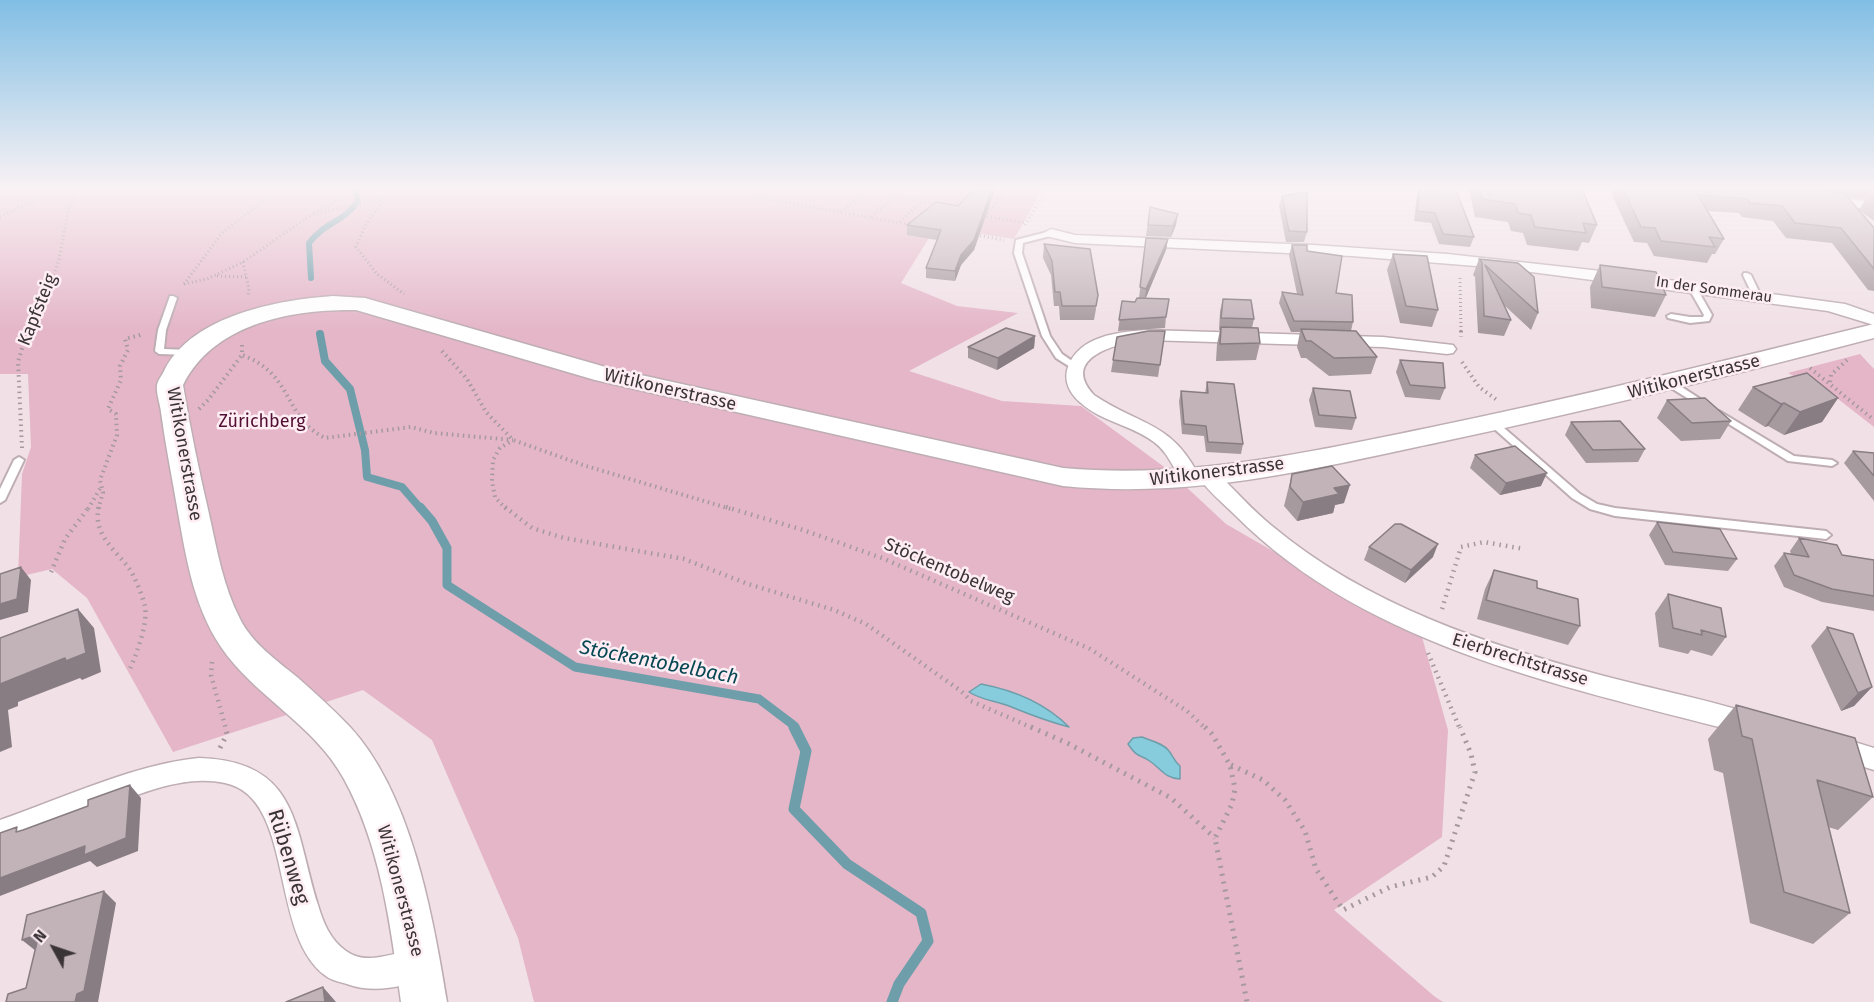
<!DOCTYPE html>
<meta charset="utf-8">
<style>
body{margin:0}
#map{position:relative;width:1874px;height:1002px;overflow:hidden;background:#f1e1e7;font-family:"Fira Sans",sans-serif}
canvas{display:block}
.north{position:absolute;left:24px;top:918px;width:60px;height:60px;-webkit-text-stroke:4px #feeef4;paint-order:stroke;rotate:310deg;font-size:16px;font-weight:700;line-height:24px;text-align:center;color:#3a3437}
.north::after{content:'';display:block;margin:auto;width:21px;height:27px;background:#3a3437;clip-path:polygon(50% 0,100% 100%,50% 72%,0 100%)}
</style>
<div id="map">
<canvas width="1874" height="1002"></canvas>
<div class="north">N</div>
</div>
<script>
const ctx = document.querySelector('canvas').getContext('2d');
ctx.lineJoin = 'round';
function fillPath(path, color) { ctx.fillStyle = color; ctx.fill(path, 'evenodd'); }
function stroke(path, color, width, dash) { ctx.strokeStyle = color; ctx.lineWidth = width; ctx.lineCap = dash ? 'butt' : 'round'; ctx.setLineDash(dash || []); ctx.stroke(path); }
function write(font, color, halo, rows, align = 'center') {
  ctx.font = font + ' "Fira Sans",sans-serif'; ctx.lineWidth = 5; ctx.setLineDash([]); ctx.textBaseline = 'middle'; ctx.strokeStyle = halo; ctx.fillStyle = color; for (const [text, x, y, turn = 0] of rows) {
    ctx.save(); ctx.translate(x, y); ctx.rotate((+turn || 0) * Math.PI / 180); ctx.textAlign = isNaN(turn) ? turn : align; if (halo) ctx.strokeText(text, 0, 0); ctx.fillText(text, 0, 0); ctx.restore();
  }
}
fillPath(new Path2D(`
 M0,189h1043l-29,50 -78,-12 -35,56 56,23 61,7 -109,58 93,30 79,5 86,63 59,55 196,113 26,93 -6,107 -108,73 100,86 9,6h-909l-16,-64 -86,-198 -69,-50 -190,62 -86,-154 -35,-29 -34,8 4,-103 9,-27 -3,-73h-28z
 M1860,354l14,15v58l-36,-28 -50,-26z`), '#e4b6c8');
const water = new Path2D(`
 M981,684c32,6 64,19 88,43 -23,-6 -38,-12 -60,-21 -13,-5 -28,-6 -40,-14z
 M1142,737c9,4 21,6 27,14 4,5 5,10 11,15v13c-15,-1 -18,-9 -29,-17 -12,-9 -12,-2 -23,-18l5,-6z`);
fillPath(water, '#86ccdd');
stroke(water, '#6f9eab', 1.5);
stroke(new Path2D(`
 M311,278l-2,-35c16,-21 35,-21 49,-42l-3,-12`), '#6f9eab', 6);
stroke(new Path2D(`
 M320,334l5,27 25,28 15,61 2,27 35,10 19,22`), '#6f9eab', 8);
stroke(new Path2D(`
 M420,507l12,14 15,27v37l128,82 184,32 33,25 3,5`), '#6f9eab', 9);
stroke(new Path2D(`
 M794,727l12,24 -12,58 53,55 74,49 7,28 -29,43 -7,18`), '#6f9eab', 11);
const service = new Path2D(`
 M1051,231h3v4l-31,8 -1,10 28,83 12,18 16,11v4l-3,1 -19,-12 -14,-22 -28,-83 2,-13z
 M1744,273h3l4,2 10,21 -1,2h-6l-1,-2 -10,-21z
 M1689,285h6l17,30 -3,6 -19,2 -22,-5 -1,-2 4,-2 19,3h13l1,-2 -16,-28z
 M170,296h3l4,2 -11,32 -2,19 24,1 4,3 -1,2 -32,-1 -4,-3 3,-21z
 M1671,381l3,1 37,24 -5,3 -3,-1 -35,-22 -2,-2 2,-2z
 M1719,411l75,45 38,4 5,3 -5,3 -44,-5 -72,-45 -2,-2z
 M1493,420l3,1 84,73 17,10 18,4 211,23 5,4 -5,4 -211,-23 -25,-7 -18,-11 -82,-73 -2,-2z
 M19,457l5,3 -19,40 -5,3v-14l14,-29z`);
const minor = new Path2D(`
 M1824,196l50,6v8l-55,-7 -2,-3z
 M1051,229l24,6 238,10 134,9 163,18 235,32 29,10v11l-46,-14 -327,-43 -149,-12 -277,-13 -29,-7 -2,-3z
 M1146,330l237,7 70,8 3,4 -3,4 -6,1 -64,-7 -237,-7c-28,3 -87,17 -52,55 46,31 77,26 105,81l3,-4 7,-2 7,2c19,18 36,38 56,54 94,79 215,119 332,150 53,14 107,24 158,41l4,8 -4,8 -9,3c-179,-48 -383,-85 -518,-221 -12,-12 -26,-23 -35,-36l-3,4 -7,2 -7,-2c-10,-15 -15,-31 -29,-41 -22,-17 -52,-20 -73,-39 -11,-9 -18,-22 -13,-36 11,-31 50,-35 78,-37z
 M1835,736l39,12v22l-48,-15 -4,-8 4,-8z
 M199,758c101,3 95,71 119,147 5,17 12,35 28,46 26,19 58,-8 84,3l5,11 -5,11c-27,11 -55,18 -83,8 -7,-2 -16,-4 -21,-8 -58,-41 -30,-178 -101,-193 -42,-9 -84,11 -123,25 -34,13 -68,26 -102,38v-26c61,-21 135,-56 199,-62z`);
const secondary = new Path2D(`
 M333,296l32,2 244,70 454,100c126,11 237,-14 360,-39 151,-31 301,-68 451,-105v14c-144,38 -288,73 -434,104 -128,27 -244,57 -377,44l-468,-106 -239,-70c-64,-1 -142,13 -173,75 7,43 16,86 26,129 8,36 14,72 31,105 12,24 36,41 57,58 18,16 36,32 53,50 61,66 83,188 97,275h-46c-10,-74 -20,-156 -57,-223 -29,-54 -90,-83 -123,-132 -29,-43 -36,-96 -45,-146 -5,-29 -11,-59 -15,-89 -1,-8 -5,-19 -4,-27 1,-5 6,-11 8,-16 29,-54 113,-69 168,-73z`);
stroke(service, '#beaeb4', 4);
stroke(minor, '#beaeb4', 3);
stroke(secondary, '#beaeb4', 3);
stroke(new Path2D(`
 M392,189l-26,35 -10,23 21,27 27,20
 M854,189l82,14
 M731,193l181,32
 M757,197l11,-8
 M786,203l17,-14
 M953,206l17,-17
 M841,212l24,-20
 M314,213l35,-18
 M983,216l43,7
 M0,217l57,-28
 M871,217l32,-28
 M986,217l19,-28
 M900,222l22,-21
 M1025,225l22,-36
 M976,235l28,5
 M243,262l6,27 -1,8
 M217,276l29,1
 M1460,278l1,54
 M184,284l23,-5 36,-17 68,-47 75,-17
 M184,284l38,-51 57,-44
 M27,332l3,-10 12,-14 17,-48 9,-49 9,-22`), '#a5999e', 3, [1, 3]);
stroke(new Path2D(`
 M1461,331v6
 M242,345v10c52,19 41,62 83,83l86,-11 23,6 79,7
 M442,351l25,28 19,33 27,28 73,26 145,43
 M1462,362l17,25 18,13
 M1810,368l64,52
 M1830,382l1,-7 16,-15
 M199,409l9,-9 34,-45
 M22,448l-4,-86 9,-31
 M88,509l13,-22
 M98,509l5,-16 -3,-13 17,-45 -1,-21 -8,-5 13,-29 -1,-14 8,-16 -3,-11 19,-5
 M506,509l-11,-12 -3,-16 1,-21 7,-12 13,-8`), '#a5999e', 4, [1.5, 4]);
stroke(new Path2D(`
 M99,507c-7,26 16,43 29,60 7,9 14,28 17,39 3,18 -8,46 -15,63
 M505,507l27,21 32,10 120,21 64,25 86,26 32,14 95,67 10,10 64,28
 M726,507l77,23 79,28 208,91 97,62 19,18
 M51,572l14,-33 24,-32
 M1442,609l19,-62 23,-5 40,7
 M1428,653l32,76
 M212,662l-1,13 15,54`), '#a5999e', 4.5, [1.5, 5]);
stroke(new Path2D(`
 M1031,727l38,17 102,54 44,40
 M1205,727l7,7 18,31 5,24 -3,15 -17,34 32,164
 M220,748l7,-14 -2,-7
 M1231,765l32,15 22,20 20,31 11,38 27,41 47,-23 42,-10 12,-11 31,-94 -4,-18 -11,-27`), '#a5999e', 5, [2, 6]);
fillPath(service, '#fff');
fillPath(minor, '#fff');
fillPath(secondary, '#fff');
fillPath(new Path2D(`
 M974,189h21l-21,61 -13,15 -6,16 -29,-3v-10l11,-28 -30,-5v-10l51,-19z
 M1419,189h34l21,48 -4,10 -31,-3 -8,-21 -17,-2 3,-27z
 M1469,189h113l15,36 -8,18 -7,-1 -4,9 -51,-6 -4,-12 -12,-2 -3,-9 -33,-5z
 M1609,189h217l-1,2 7,1 -3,-3h45v32l-15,-11 7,-11 -19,-2 27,31v63l-6,-1 -36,-47 -46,-5 -13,-17 -31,-4 -3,-4 -32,-2 17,28 -9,15h-3l-5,9 -53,-7 -7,-13 -13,-1z
 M1282,196l25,36 -3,10h-18l-7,-36z
 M1150,207l26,18 -5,12 -25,-1z
 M1146,238l22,1 -2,11 -21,49 21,18 -1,11 -47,3 4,-30 13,1 4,-4z
 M1044,244l46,5 6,60 -2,11h-34l-1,-14h-5l-3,-31 -8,-17z
 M1292,245l15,6 29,42 17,29 -2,9 26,26 -6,17 -42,2 -23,-18h-5l-4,-11 3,-15h-9l-12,-29 3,-11 15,2 -8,-39z
 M1393,254l45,56 -6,17 -32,-4 -13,-53z
 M1479,259l59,54 -7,17 -27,-25 7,15 -7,16 -26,-3 -3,-56 -2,-2z
 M1600,265l66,30 -11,22 -64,-9 -1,-21z
 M1223,299l31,20 -2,9 8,15 -4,17 -40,1 1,-17 3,-14h-1l1,-19z
 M1165,331l-7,46 -47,-5 6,-35z
 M1035,336l-1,12 -37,22 -29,-12v-11z
 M1400,360l45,28 -5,12 -35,-3 -9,-25z
 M1207,382l36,62 -2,10 -35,-2 -2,-16 -22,-2 -3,-33 2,-10 24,2z
 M1753,387l85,11 -16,24 -38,13 -16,-9 -3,1 -27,-17z
 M1313,388l43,30 -4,12 -37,-3 -6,-27z
 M1667,400l64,21 -11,18 -39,2 -24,-23z
 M1571,422l74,27 -7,13 -52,1 -21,-28z
 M1853,451l21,2v48l-30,-38z
 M1475,455l66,31 -41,9 -30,-27z
 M1292,474l52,29 -9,2 -2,8 -36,8 -13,-15z
 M1657,522l80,37 -9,12 -63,-6 -16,-30z
 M1799,538l43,17 32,5v51l-52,-9 -38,-15 -10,-21 10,-13 7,1 -1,-3z
 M1369,547l64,10 -28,26 -41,-23z
 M1494,570l43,18 43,38 -12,19 -91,-26 8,-30z
 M1668,594l58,43 -14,19 -21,-6 -3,4 -29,-7 -4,-34z
 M1827,627l45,60 -18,19 -13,5 -30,-65z
 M1736,705l137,92 -35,33 -10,-3 22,86 -37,31 -63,-21 -27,-150 -9,-3 -6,-31z`), '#a79a9f');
fillPath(new Path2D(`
 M992,189h3l-21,61 -13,15 -6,16v-10l6,-16z
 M1178,214l-2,11 -5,12 2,-11z
 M1168,239l-2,11 -21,50 1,-11z
 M1035,336l-1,12 -37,22 1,-12z
 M1838,398l-16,24 -38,13 16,-23z
 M1784,403l-16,23 -3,1 16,-23z
 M1547,473l-6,13 -41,9 6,-12z
 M1350,485l-6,18 -9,2 -2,8 -36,8 6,-19 31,-14z
 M1438,544l-5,13 -28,26 6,-13z
 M21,567l10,13 -3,32 -28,8v-16z
 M78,609l16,19 7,44 -19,8 -2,-2 -62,24v4l-10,4 4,37 -12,5v-68z
 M1872,687l-18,19 -13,5 17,-18z
 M130,785l11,13 -3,53 -41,16 -7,-6 -90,35v-18z
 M104,891l12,12 -18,99h-23z
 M39,934l-3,17 -14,-11z
 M323,987l13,15h-11z`), '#887d82');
const building = new Path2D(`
 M974,189h18l-18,51 -13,15 -6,16 -29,-3 15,-38 -34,-5 29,-23 22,4z
 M1420,189l36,1 18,47 -31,-3 -8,-21 -18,-2z
 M1479,189h103l15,36 -14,-2 3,10 -51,-6 -4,-12 -13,-2 -3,-9 -33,-5z
 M1623,189h191l30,4 30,35v41l-33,-41 -46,-5 -13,-17 -32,-3 -2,-4 -50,-4 26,44 -15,-2 6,10 -54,-6 -6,-13 -14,-1z
 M1307,192v40l-18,-1 -7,-35z
 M1150,207l28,7 -5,12 -25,-1z
 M1146,238l22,1 -22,50 -6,-2z
 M1044,244l46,5 8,46 -2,11h-34l-2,-14h-5l-3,-31z
 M1292,245h15v6l35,5 -6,37 16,2 1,27 -59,-1 -12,-29 21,3z
 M1393,254l34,2 11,54 -32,-4z
 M1479,259l39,4 16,14 4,36 -53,-48 26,55 -27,-4 -2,-54z
 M1600,265l56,7 10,23 -64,-8z
 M1137,298l32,1 -3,18 -47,3 3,-19 13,1z
 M1223,299l28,1 3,19 -33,-1z
 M1221,327l37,1 2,15 -40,1z
 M1006,328l29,8 -37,22 -30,-11z
 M1301,329l55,2 21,26 -43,1 -23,-17h-5z
 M1148,331h17l-5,34 -47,-5 4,-23z
 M1400,360l43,3 2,25 -35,-3z
 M1807,373l31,25 -38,14 -16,-9 -3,1 -28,-17z
 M1207,382l27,2 9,60 -35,-2 -2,-16 -22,-2 -3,-33 27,2z
 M1313,388l37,3 6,27 -37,-3z
 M1705,398l26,23 -39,2 -25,-23z
 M1620,421l25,28 -52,1 -22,-28z
 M1515,446l32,27 -41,10 -31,-28z
 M1853,451l21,2v23z
 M1332,466l18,19 -16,3 5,6 -36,8 -13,-15 2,-13z
 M1657,522l63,7 17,30 -64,-7z
 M1395,524h6l37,20 -27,26 -42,-23z
 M1799,538l38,7 5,10 32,5v36l-42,-7 -38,-14 -10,-22 25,4z
 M21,567l-4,32 -17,5v-30z
 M1494,570l43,11v7l41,11 2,27 -94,-26z
 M1668,594l53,14 5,29 -25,-7 1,5 -29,-7z
 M78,609l8,44 -20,8 -1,-3 -65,26v3v-49z
 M1827,627l26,7 19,53 -14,6z
 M1736,705l119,33 18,59 -56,-17 33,133 -66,-21 -32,-153 -10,-3z
 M130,785l-4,53 -42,17 1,-9 -85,32v-45l17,-6 -1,5 7,-2 65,-24v-6z
 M104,891l-20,100 -7,3 -2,8h-69l2,-8 18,-6 13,-54 -17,6 5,-25z
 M323,987l2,15h-39z`);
fillPath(building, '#c2b3b9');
stroke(building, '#887d82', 1.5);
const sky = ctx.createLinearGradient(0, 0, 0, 330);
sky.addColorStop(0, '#81bee4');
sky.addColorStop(0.57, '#f9f2f4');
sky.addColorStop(1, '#f9f2f400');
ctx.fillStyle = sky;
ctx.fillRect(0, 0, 1874, 330);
write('15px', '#3a3437', '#feeef4', [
 ["In der Sommerau",1714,290,8]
]);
write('18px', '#3a3437', '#feeef4', [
 ["Kapfsteig",38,310,-68],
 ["Witikonerstrasse",1694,377,-14],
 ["Witikonerstrasse",670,390,13],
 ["Witikonerstrasse",184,454,80],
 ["Witikonerstrasse",1217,472,-7],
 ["Stöckentobelweg",949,571,23],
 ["Eierbrechtstrasse",1520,660,17],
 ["Witikonerstrasse",400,891,75]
]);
write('18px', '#520f33', '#feeef4', [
 ["Zürichberg",262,422]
]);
write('italic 20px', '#054753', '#feeef4', [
 ["Stöckentobelbach",659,663,11]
]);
write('21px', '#3a3437', '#feeef4', [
 ["Rübenweg",288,857,73]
]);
</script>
